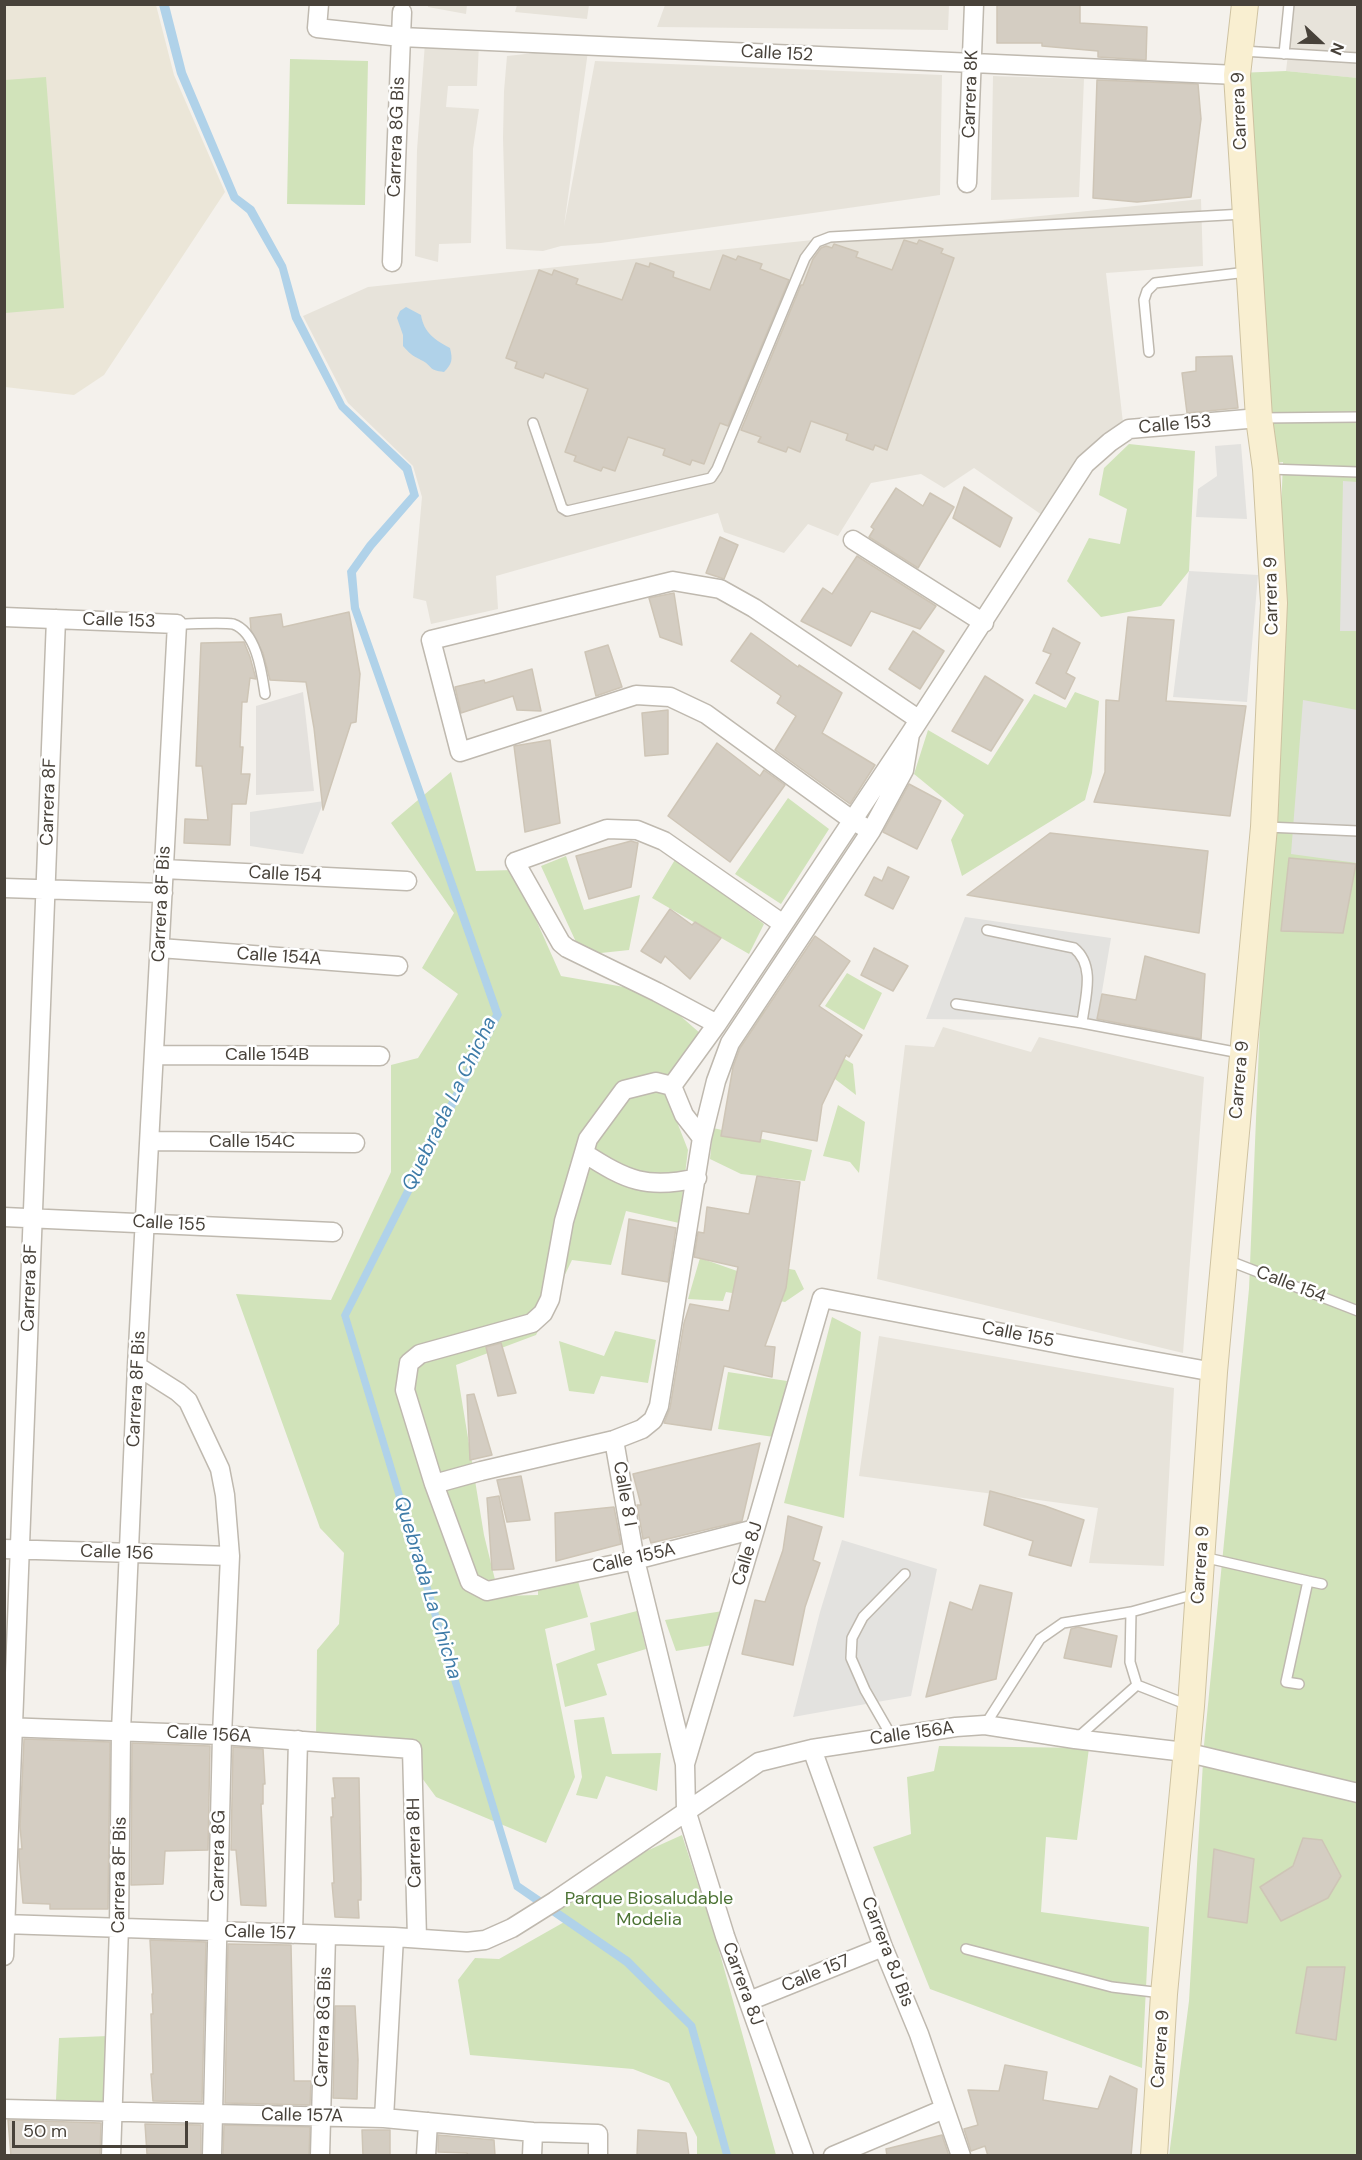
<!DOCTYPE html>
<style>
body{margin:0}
#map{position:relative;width:1362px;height:2160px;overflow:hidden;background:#f4f1ec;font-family:"DM Sans",sans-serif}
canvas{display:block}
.frame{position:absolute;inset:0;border:6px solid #48423a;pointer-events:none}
.north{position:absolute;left:1290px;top:12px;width:60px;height:60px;-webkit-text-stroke:4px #fff;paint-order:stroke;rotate:112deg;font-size:16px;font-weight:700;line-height:24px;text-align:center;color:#48423a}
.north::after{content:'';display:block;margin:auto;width:21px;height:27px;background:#48423a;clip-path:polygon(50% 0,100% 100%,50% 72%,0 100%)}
.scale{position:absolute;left:12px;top:2121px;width:176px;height:27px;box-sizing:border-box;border:3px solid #48423a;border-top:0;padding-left:8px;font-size:18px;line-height:21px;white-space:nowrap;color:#48423a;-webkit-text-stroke:4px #fff;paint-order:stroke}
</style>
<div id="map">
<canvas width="1362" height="2160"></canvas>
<div class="frame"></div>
<div class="north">N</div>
<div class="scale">50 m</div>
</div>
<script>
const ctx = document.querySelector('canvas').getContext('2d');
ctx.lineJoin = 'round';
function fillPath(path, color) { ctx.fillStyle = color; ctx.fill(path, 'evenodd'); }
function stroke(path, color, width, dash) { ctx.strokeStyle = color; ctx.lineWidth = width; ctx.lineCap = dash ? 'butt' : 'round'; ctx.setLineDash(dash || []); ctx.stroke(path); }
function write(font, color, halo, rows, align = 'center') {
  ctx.font = font + ' "DM Sans",sans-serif'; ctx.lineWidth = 5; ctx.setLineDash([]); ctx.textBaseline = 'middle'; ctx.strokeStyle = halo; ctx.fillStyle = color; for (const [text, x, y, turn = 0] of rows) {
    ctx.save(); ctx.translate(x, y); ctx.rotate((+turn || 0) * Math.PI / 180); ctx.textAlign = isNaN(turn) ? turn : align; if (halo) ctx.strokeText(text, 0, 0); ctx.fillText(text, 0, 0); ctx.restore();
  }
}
fillPath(new Path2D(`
 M428,5h39l-1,9 -38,-7z
 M517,5v-1l72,1 -2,14 -72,-7z
 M665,5h284l-1,25 -291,-3z
 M1294,5h63v73l-71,-7z
 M425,43l54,1 -2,42h-29l-2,21 33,2 -6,40 -2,94 -32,1 -1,18 -23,-6 2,-106z
 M553,51h35l-24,175 31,-165 347,14 -2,120 -339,48 -40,3 -18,5 -37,-2 -3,-111 1,-47 3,-35z
 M993,76l91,3 -5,118 -88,3z
 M1201,199l2,67 -97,7 17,150 -81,92 -68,-47 -30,20 -23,-14 -50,9 -33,53 -30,-12 -24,29 -60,-21 -6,-19 -222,63 2,33 -67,15 -5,-23 -13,-3 9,-101 -9,-31 -65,-63 -45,-87 65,-29z
 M943,1027l88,25 8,-15 165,40 -21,276 -306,-74 28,-234 29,2z
 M879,1336l295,52 -10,178 -75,-3 9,-55 -239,-32z`), '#e7e3da');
fillPath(new Path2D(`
 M303,692l11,99 -58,4v-89z`), '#e4e1dd');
fillPath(new Path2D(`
 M5,5h151l18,70 51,117 -121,183 -30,20 -69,-8z`), '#ebe6d8');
fillPath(new Path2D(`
 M290,59l78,2 -3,144 -78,-1z
 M1286,71l72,7 -1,1707 -79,-20 79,22v368l-188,1 20,-155 15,-256 45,-456 34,-827 -13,2 -32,-391z
 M46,77l18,231 -59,5v-233z
 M1129,444l66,7 -6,120 -28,35 -60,11 -34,-36 22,-43 31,6 7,-35 -28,-14 5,-27z
 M1075,692l24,9 -7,72 -7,27 -123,76 -11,-36 13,-25 -50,-41 14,-44 60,35 46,-71 32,14z
 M451,772l25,99 38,-1 47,106 92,16 48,42 -33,65 20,51 -9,73 -53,-12 -15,54 -39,-5 -36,75 -80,30 28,170 15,61 39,-1v-5l40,-9 10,36 -43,12 30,148 -29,66 -110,-46 -42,-57 -78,-2 1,-88 22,-26 5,-71 -24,-25 -84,-234 95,6 60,-128v-107l27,-7 40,-64 -36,-26 32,-55 -63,-90z
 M788,798l41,31 -48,75 -46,-30z
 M566,856l18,54 56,-15 -11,55 -47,5 -41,-89z
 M676,858l88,66 -15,30 -97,-56z
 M847,973l35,20 -18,37 -39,-24z
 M763,1009l90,55 3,31 -100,-76z
 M838,1105l27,17 -6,51 -9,-11 -27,-6z
 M713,1128l99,22 -7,31 -64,-7 -31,-15z
 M700,1258l40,14 4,-11 51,9 9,19 -19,13 -59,-10 -3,9 -35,-2z
 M832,1317l29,15 -17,186 -60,-15z
 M615,1331l41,9 -8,43 -47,-7 -7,18 -25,-3 -10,-50 45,15z
 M728,1372l59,9 -13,56 -56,-8z
 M637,1611l9,38 -49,15 10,31 -42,12 -9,-43 39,-14 -5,-27z
 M723,1611l-11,34 -36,6 -11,-31z
 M604,1717l8,37 49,-1 -4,38 -51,-15 -9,23 -21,-4 6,-18 -8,-57z
 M939,1746l150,2 -12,92 -31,-3 -5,75 108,15 -7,141 -212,-79 -57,-142 38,-13 -4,-57 27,-6z
 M682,1835l33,101 61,219h-79v-18l-28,-54 -36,-14 -163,-14 -12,-75 17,-22 24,1 67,-38 -28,-21z
 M108,2036l-1,70 -51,-6 3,-62z`), '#d1e3ba');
fillPath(new Path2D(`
 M1241,444l6,75 -51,-2 2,-28 19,-13 -2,-30z
 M1343,481l14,1v149h-17z
 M1189,571l69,4 -11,127 -74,-5z
 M1303,700l54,10v172v-19l-66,-9z
 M324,801l-21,53 -53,-8v-34z
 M965,917l146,21 -14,83 -171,-2z
 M842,1540l95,29 -26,127 -118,21 27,-105z`), '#e3e2df');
fillPath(new Path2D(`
 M159,5h10l17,67 52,123 16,12 32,58 14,50 45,89 66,62 8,30 -45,52 -18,25 3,34 143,408 -153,301 171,567 110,75 65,66 36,131h-8l-35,-127 -64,-63 -110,-76 -173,-574 152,-301 -142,-405 -4,-38 20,-28 43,-49 -7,-23 -64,-62 -47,-90 -13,-50 -32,-56 -16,-13 -54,-126z
 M406,307l15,8c3,18 14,25 29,33 3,12 2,16 -6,24 -16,-2 -11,-5 -21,-11 -11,-6 -11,-5 -20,-15v-11l-6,-17 3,-7z`), '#b0d2e9');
const building = new Path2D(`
 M997,4h83v19l67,4 -1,33 -48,-3v-6l-56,-5v-3h-45z
 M1097,80l101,4 3,35 -10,78 -54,5 -44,-4z
 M904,240l13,4 2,-4 24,9 -2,4 13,5 -67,192 -12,-5 -2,5 -27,-10 2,-6 -37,-13 -11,31 -12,-5 -2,5 -28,-10 3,-5 -20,-7 60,-145h2l10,-26 8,-11 5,-2 6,2 2,-4 24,8 -2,5 36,13z
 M723,255l13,5 2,-4 24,8 -2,5 29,11 -61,146 -8,-3 -16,41 -12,-4 -2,5 -27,-10 2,-6 -37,-12 -13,34 -12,-4 -2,4 -27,-10 2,-5 -11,-4 23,-63 -43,-16 -2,5 -28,-10 2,-6 -11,-4 33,-88 13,5 2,-5 24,9 -2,5 46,16 14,-37 13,4 1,-4 24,9 -1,5 37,13z
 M1232,356l6,52 -51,5 -5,-40 14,-2v-14z
 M964,487l48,31 -12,29 -47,-29z
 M896,488l27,18 7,-13 24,14 -36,61 -49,-31 5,-8 -3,-2z
 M720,537l18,8 -14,34 -18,-6z
 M857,556l79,50 -16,23 -49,-18 -20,35 -50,-25 22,-33 9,6z
 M674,593l8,52 -22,-8 -11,-39z
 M349,612l11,62 -4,48 -5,1 -28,87 -9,-82 -8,-46 -36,-2 -7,-27 -12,-23 -1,-12 31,-4 2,13z
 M1128,617l46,3 -8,81 80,5 -16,110 -136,-14 11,-30 1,-72 13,1z
 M1053,628l27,15 -14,30 9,5 -10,21 -29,-16 15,-29 -8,-3z
 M913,631l31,20 -24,38 -31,-20z
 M751,633l47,34 1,-2 43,28 -20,40 53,32 -25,39 -75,-54 21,-34 -19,-13 4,-7 -50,-35z
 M244,642l6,15 6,22 -6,-1 -3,24h-5l-2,45h3l-2,27h9l-4,30h-14l-2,41 -46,-2 1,-24 23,1 -6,-54h-6l5,-123z
 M608,645l14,42 -26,9 -11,-44z
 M532,669l9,42 -24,-1 -4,-14 -52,17 -6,-26 29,-7 1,3z
 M985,676l38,24 -32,51 -39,-20z
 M668,710v44l-23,2 -3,-43z
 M550,740l10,83 -35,9 -11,-86z
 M717,743l43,33 4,-6 21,15 -55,77 -62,-46z
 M909,784l32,17 -24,48 -34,-17z
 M1050,833l158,18 -9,82 -232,-38z
 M631,841l7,2 -7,44 -42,12 -13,-43z
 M1289,858l67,6 -13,69 -62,-2z
 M888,867l21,10 -16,32 -28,-14 9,-18 8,4z
 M670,909l22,16 3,-3 26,16 -31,41 -25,-23 -4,7 -20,-12z
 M815,936l35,25 -31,45 43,29 -13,22 -3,-2 -24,50 -5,36 -55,-10 -2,11 -39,-6 12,-69 7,-19z
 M874,948l34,18 -15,25 -32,-16z
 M1145,956l60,18 -4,65 -104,-20 5,-25 34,6z
 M757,1176l43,6 -14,106 -21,58 10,1 -3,30 -48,-11 -13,64 -47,-7 6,-15 14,-85 6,-19 39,7 9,-44 -44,-10 4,-25 6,1 3,-26 42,7z
 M629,1219l47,9 -8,54 -46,-8z
 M501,1343l15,50 -18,3 -12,-49z
 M474,1394l18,61 -22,5 -3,-65z
 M760,1443l-18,78 -91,22 -2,-6 -6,2 -6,-34h4l-8,-31z
 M521,1476l9,44 -23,2 -10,-42z
 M990,1491l55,15 39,14 -13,46 -42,-11 4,-14 -49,-16z
 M499,1496l15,73 -22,1 -5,-72z
 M614,1507l7,37 -65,17 -1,-48z
 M788,1516l34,11 -9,33 7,3 -15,44 -12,58 -51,-11 13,-54 10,2 18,-52z
 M980,1585l32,8 -16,86 -70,18 24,-95 22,8z
 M1078,1627l39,9 -6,31 -47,-9 7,-29z
 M24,1739l86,3 -2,167h-58v-5l-27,-1 -4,-46v-8h3l-2,-23z
 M132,1743l78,3 -2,104 -43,1 -2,33 -32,1z
 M233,1747l30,2 2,35h-2v20h-2l5,102 -25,-1 -5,-55h-5z
 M333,1778h26l2,102v20h-3l1,18 -24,-1 -3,-34h2l-3,-66h2l-1,-19h3z
 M1303,1838l19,2 19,36 -13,22 -47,23 -21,-34 33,-21z
 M1214,1849l40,10 -7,64 -39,-6z
 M150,1940l56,2 -4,160 -49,-1 -2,-27h2l-2,-60h2l-1,-20h1z
 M228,1944l63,1 3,136h17l-1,24 -85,-2z
 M1307,1967h38l-9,73 -40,-7z
 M335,2006h20l3,54 -1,39 -24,-1z
 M1005,2065l42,7 -4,28 55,9 12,-33 27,13 -6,67h-143l-3,-10 -14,5 -7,-22 14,-4 -10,-35 31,1z
 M8,2120l93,3 -1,33h-89z
 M145,2124l56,1v31l-54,-2z
 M224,2125l86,2 -1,29h-86z
 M362,2130h28v26h-27z
 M638,2130l48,3 3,23h-52z
 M438,2135l56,5 1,16h-27l-1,-3 -29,-1z
 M942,2135l7,21h-62l-1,-7z`);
fillPath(building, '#d4cdc2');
stroke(building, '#cec5b6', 1.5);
const lane = new Path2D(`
 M1242,51l116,7
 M1284,54l5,-50
 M1149,352l-5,-52 3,-9 8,-8 92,-11
 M1261,418l97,-1
 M533,423l29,85 5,3 144,-33 6,-9 88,-211 12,-16 13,-5 414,-23
 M1269,469l89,3
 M177,624c11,0 47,-2 56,0 24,8 29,50 32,70
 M1267,827l91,4
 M987,930l87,18c22,18 11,50 8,75
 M956,1004l126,19 158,30
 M1227,1260l131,51
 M1203,1557l105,24 -22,101 13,2
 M1308,1581l14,3
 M1131,1612l-1,50 7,23 51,20
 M985,1725l55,-86 23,-16 68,-11 65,-18
 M892,1737l-27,-47 -14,-32 1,-20 11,-21 42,-43
 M1076,1739l61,-54
 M966,1949l146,38 50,6`);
const street = new Path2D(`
 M319,4l-2,24 84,9 836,38
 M967,183l7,-179
 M392,262l10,-250
 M853,540l131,83
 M4,617l173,7 -40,742 -16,365 -2,196 -8,229
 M871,831l-19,-11 -146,-106 -36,-17 -34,-2 -176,57 -29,-112 242,-59 47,8 34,19 164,111
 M164,869l243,12
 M4,888l159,5
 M160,948l238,18
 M717,1024l-60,-32 -90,-44 -6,-5 -46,-81 92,-33 30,1 27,11 119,83
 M154,1055l226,1
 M672,1086l-16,-4 -32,8 -36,49 -24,82 -14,78 -7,14 -11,10 -112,31 -11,9 -4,27 29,94 36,98 17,9 148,-31 120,-31
 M672,1086l45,-62 193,-290 175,-270 25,-22 19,-13 130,-11
 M672,1086l12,29 18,23
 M150,1141l205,2
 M584,1153c42,27 63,37 113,25
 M4,1217l329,15
 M137,1366l41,26 10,9 32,68 5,26 5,61 -8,179 -10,421
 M614,1440l21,120 50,204
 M434,1484l47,-13 133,-31 28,-11 11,-9 6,-14 43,-268 14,-57 14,-38 141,-212 33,-61 6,-36
 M4,1549l226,7
 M4,1727l218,8 190,14 5,189
 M812,1749l71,198 36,87 42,122
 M4,1924l390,13 73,5 18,-2 27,-12 43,-27 204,-139 53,-13 144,-22 29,-2 90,14 110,13 173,41
 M293,1934l5,-194
 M4,1956l52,-1337
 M749,2001l134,-54
 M4,2109l380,9 149,14 65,2v22
 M384,2118l10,-181
 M320,2156l6,-221
 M426,2156l2,-34
 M532,2156l1,-24
 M804,2156l-79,-220 -39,-126 -1,-46 70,-235 67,-231 253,49 139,25
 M833,2156l111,-47`);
const secondary = new Path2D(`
 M1154,2156l10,-162 27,-288 23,-334 50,-545 10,-224 -8,-134 -7,-51 -22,-343 8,-71`);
stroke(lane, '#bfb9af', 12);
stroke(street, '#bfb9af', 21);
stroke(secondary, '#cec2a1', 28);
stroke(lane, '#fff', 9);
stroke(street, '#fff', 18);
stroke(secondary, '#f9efd1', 26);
write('18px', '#48423a', '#fff', [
 ["Calle 152",777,54,3],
 ["Carrera 8K",971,94,-88],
 ["Carrera 9",1240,111,-92],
 ["Carrera 8G Bis",397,137,-88],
 ["Calle 153",1175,425,-5],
 ["Carrera 9",1272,596,-91],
 ["Calle 153",119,621,2],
 ["Carrera 8F",49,802,-88],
 ["Calle 154",285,875,3],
 ["Carrera 8F Bis",162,904,-87],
 ["Calle 154A",279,957,4],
 ["Calle 154B",267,1055],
 ["Carrera 9",1240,1080,-85],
 ["Calle 154C",252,1142],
 ["Calle 155",169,1224,3],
 ["Calle 154",1291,1285,21],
 ["Carrera 8F",30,1288,-88],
 ["Calle 155",1018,1335,11],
 ["Carrera 8F Bis",137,1389,-87],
 ["Calle 8 I",624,1494,80],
 ["Calle 156",117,1553,2],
 ["Calle 8J",748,1554,-73],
 ["Calle 155A",634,1559,-13],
 ["Carrera 9",1201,1565,-86],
 ["Calle 156A",912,1734,-8],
 ["Calle 156A",209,1735,3],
 ["Carrera 8H",415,1843,-91],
 ["Carrera 8G",219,1856,-89],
 ["Carrera 8F Bis",120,1875,-89],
 ["Calle 157",260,1933,2],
 ["Carrera 8J Bis",887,1952,69],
 ["Calle 157",816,1974,-22],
 ["Carrera 8J",742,1984,70],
 ["Carrera 8G Bis",324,2027,-88],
 ["Carrera 9",1161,2049,-86],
 ["Calle 157A",302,2116,1]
]);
write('18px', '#4c7334', '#fff', [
 ["Parque Biosaludable",649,1899],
 ["Modelia",649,1920]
]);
write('italic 20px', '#3f7ca8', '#fff', [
 ["Quebrada La Chicha",450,1104,-64],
 ["Quebrada La Chicha",427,1588,73]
]);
</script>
